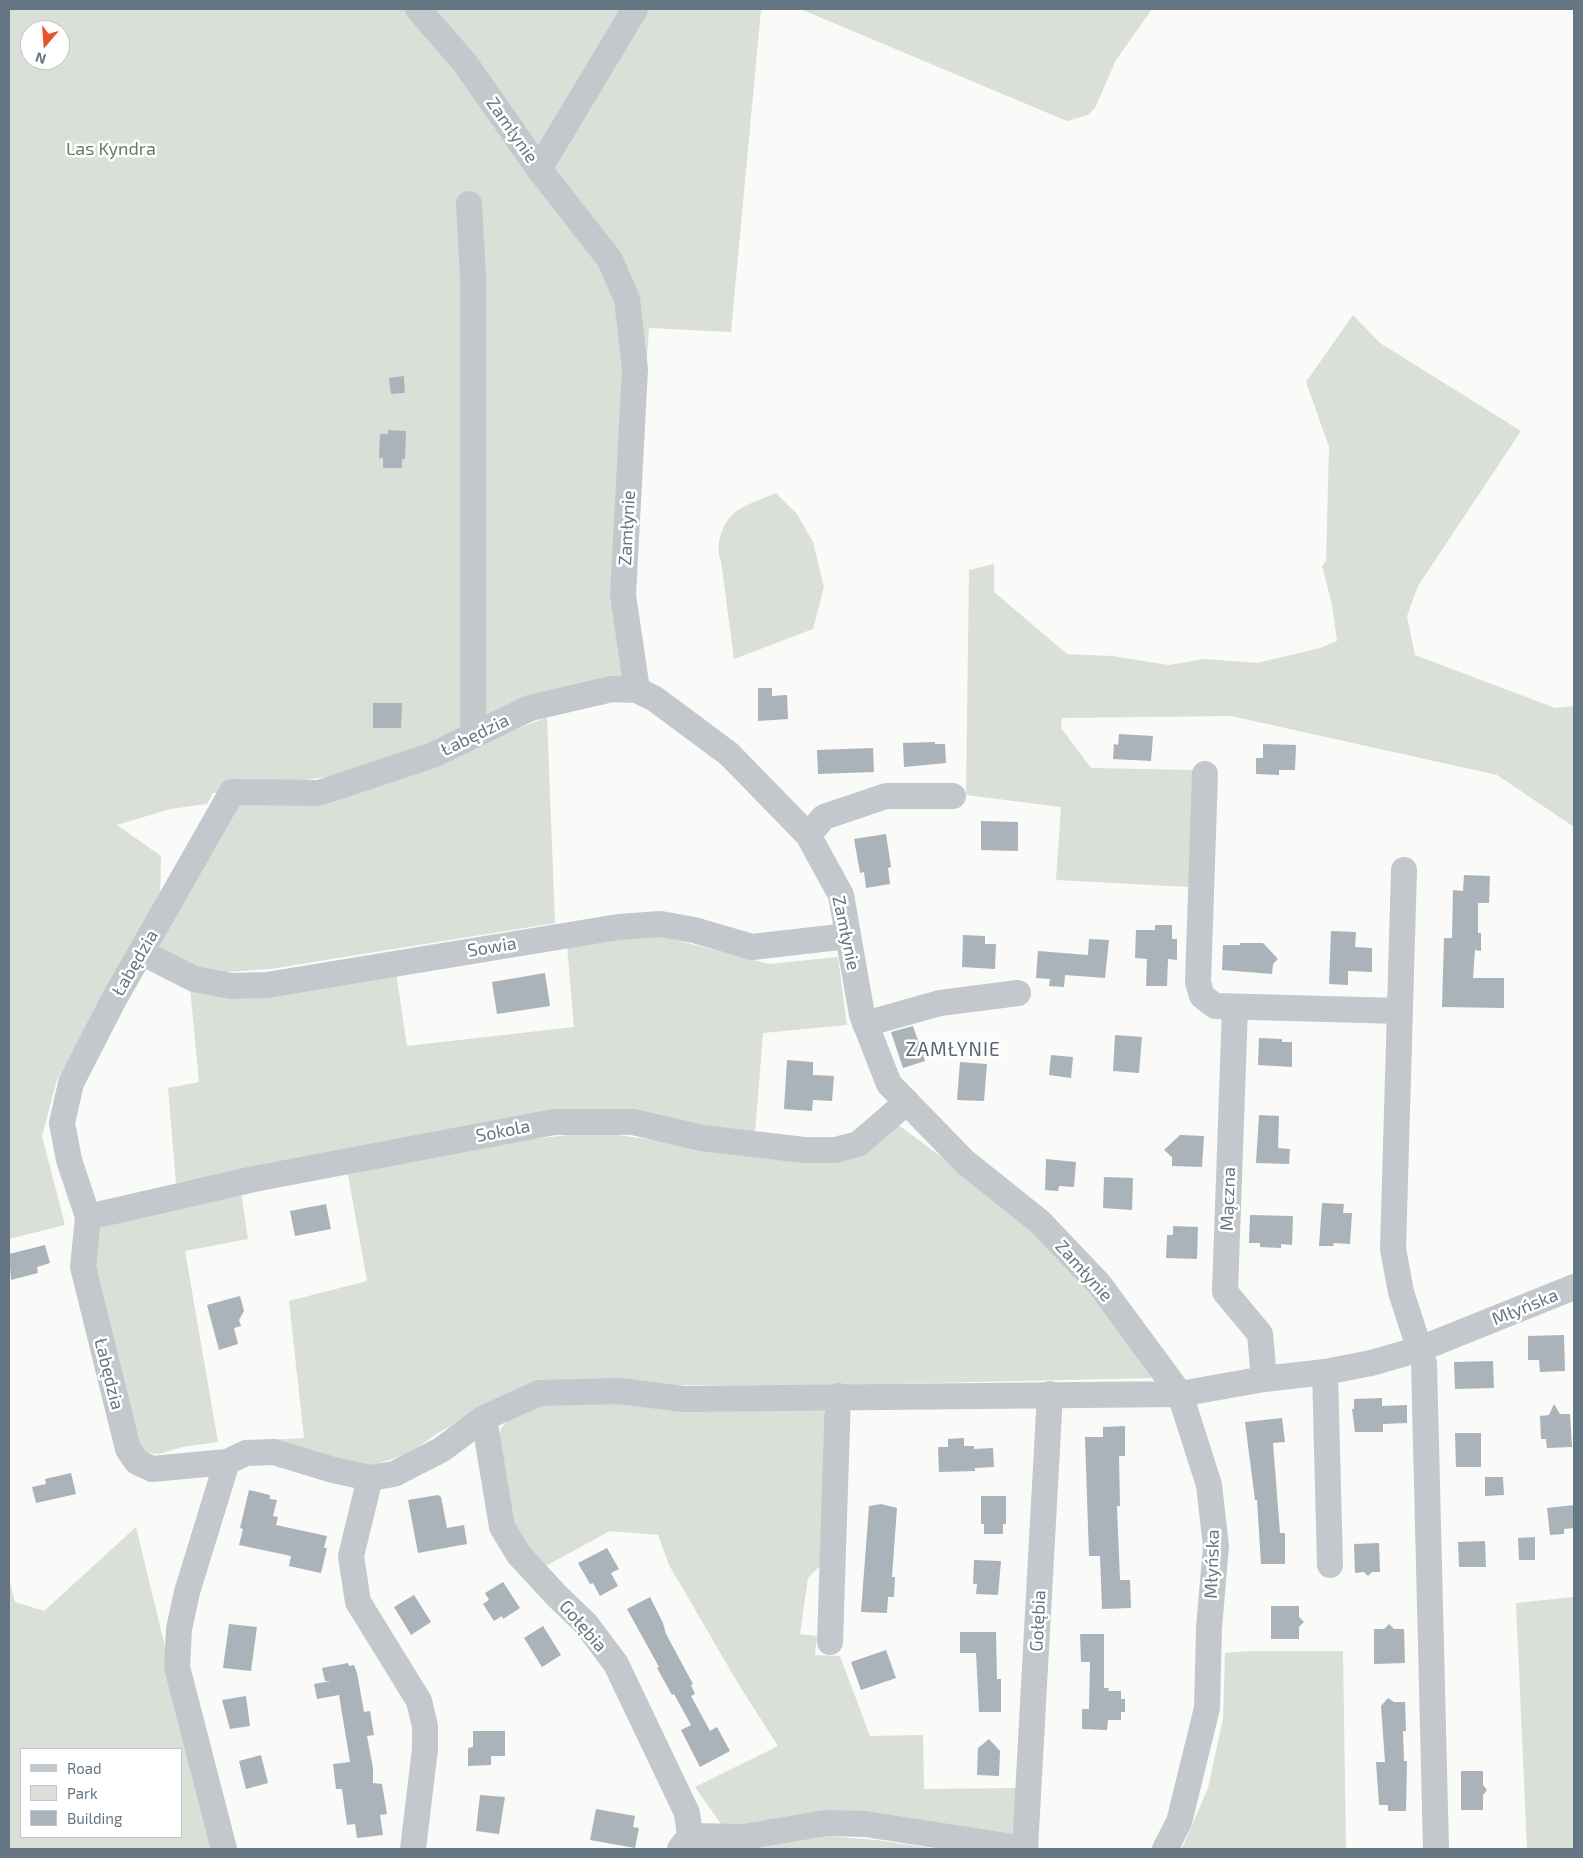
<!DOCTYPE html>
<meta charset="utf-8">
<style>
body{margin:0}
#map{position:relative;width:1583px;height:1858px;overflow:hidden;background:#fafaf8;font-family:"Exo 2",sans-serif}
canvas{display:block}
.frame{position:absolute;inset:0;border:10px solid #657683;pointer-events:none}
.legend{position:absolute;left:20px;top:1748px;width:162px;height:90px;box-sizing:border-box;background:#fff;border:1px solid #c1c8cd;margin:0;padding:6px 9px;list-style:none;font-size:15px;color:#657683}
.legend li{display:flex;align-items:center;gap:10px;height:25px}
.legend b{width:25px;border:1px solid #c1c8cd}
.north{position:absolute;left:20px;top:20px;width:50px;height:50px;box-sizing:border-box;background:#fff;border:1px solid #c1c8cd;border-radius:50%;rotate:198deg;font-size:14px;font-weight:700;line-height:20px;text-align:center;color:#657683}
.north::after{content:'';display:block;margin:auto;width:18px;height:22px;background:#e4572e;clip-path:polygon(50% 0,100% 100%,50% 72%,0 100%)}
</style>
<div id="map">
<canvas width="1583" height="1858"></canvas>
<div class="frame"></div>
<ul class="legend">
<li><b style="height:6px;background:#c3c8cc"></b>Road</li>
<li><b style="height:14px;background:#dadfd7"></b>Park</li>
<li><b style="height:14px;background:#aab3b9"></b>Building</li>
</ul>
<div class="north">N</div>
</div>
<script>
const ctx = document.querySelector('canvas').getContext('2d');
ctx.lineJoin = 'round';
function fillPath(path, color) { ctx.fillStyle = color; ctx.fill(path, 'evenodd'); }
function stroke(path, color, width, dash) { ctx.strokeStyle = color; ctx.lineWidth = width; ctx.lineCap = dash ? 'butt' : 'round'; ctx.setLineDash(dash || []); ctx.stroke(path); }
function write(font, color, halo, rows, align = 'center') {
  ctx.font = font + ' "Exo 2",sans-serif'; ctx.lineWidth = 5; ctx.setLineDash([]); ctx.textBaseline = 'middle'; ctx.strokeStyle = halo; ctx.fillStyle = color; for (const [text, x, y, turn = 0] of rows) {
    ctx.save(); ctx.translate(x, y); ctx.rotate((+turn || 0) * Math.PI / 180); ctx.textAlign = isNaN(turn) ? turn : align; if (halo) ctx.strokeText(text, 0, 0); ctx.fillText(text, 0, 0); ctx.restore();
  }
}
fillPath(new Path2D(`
 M9,9h752l-30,323 -82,-4 -18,275 -8,80 -248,87 -162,23 -6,11 -37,5 -53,16 44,31 -1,46 -103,178 -15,56 23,89 -56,14zM30,30h30v30h-30z
 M800,9h352l-36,51 -21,48 -7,7 -21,6z
 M1353,315l27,28 141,88 -103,155 -11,30 8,39 140,53 19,-2v121l-77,-52 -266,-59 -169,2 -1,10 30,40 104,2 -5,117 -134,-7 5,-73 -95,-12 3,-225 25,-6v28l73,62 45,2 57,9 35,-6 53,4 63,-15 17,-7 -5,-36 -10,-39 4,-5 3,-114 -23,-65z
 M776,493l21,21 16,28 11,45 -11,42 -79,30 -13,-98c-6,-14 0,-36 12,-47 8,-8 31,-16 43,-21z
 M547,717l8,206 -285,46 -55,4 -59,-23 85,-150 81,6z
 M653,934l116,30 69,-7 9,68 -84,8 -8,101 -204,-23 -375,72 -8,-95 31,-6 -9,-94 206,-16 11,74 167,-19 -7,-81z
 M897,1124l111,82 61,60 84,112 -359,8 -266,-2 -92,50 -24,18 -44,15 -99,-27 35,-2 -15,-137 78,-20 -20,-112 140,-25 109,-12 57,8 170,18z
 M241,1191l7,48 -63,12 33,191 -36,5 -23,7 -22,-2 -43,-181 3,-44z
 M567,1398l256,13 4,9 -6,145 -13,13 -8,56 17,2 -2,19 25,1 30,80 53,-1 1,54 96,-1 -5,51 -292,-12 -28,-40 83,-41 -39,-61 -70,-120 -11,-30 -48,-4 -70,38 -35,-56 -6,-79c7,-24 46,-28 68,-36z
 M136,1527l78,322h-205v-270l6,23 29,9zM21,1749h160v88h-160z
 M1574,1597v252h-47l-11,-246z
 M1250,1651h93l3,198h-166l4,-5 24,-56 15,-69 2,-66z
 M814,1835l62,5 61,9h-194z`), '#dadfd7');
fillPath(new Path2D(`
 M404,376l1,17 -14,1 -2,-16z
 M388,430l18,1 -1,28h-3v9h-19v-10h-4l1,-24h8z
 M758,688h14v8l15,-1 1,24 -30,2z
 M373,703h29l-1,25h-28z
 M1119,734l34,2 -2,25 -38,-2 1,-15 4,1z
 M935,742v2h10l1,19 -42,4 -1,-24z
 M1263,744l33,1 -1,25h-16v5l-23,-1v-16h7z
 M873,748l1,24 -56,2 -1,-24z
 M981,821l37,1v29l-37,-1z
 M886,834l5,33 -3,1 2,16 -24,4 -2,-16 -4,1 -6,-34z
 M1464,875l26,1 -1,27h-11v30h3v18l-6,-1 -2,28h31v30l-62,-1 2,-69h8l1,-48 10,1z
 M1155,925h17v14h5v21l-9,-1 -1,27h-21l1,-27 -12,-1 1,-28h19z
 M1331,931l25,1 -1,15 17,1v24l-24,-1v14l-19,-1z
 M963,935l22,1v8h11l-1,25 -33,-2z
 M1089,939l20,1 -4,38 -40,-3 -1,12 -15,-1 1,-7 -14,-1 2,-27 50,4z
 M1240,943h23l15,16 -5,5 -1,10 -50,-4 1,-25h17z
 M545,973l5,33 -53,8 -5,-32z
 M913,1026l12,35 -22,7 -12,-36z
 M1115,1035l27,2 -3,36 -26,-2z
 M1259,1038l23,1v3h10v25l-34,-2z
 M1051,1055l22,2 -2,21 -22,-3z
 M787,1060l26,2v13l21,1 -2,25 -19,-1 -1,11 -28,-2z
 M960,1062l27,2 -3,37 -27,-1z
 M1259,1115l20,1 -1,32 12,1 -1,15 -33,-1z
 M1180,1135l24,1 -2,31 -30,-1v-9l-8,-7z
 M1046,1159l30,3 -2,25 -15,-1 -1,5 -13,-1z
 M1104,1177l29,1 -1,32 -29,-2z
 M1322,1203l22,1 -1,9h9l-2,31 -16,-1 -1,3h-14z
 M326,1204l5,25 -36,7 -5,-25z
 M1250,1215l43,1 -1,29 -11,-1v4l-21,-1v-4h-11z
 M1173,1226l25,1 -1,32 -31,-1 1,-23h6z
 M45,1245l5,18 -13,4 1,6 -27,7 -2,-26z
 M240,1296l4,15 -5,9 2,6 -7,2 4,16 -19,6 -12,-45z
 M1564,1335l1,36 -25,1 -1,-12h-11v-24z
 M1493,1361l1,27 -39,1 -1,-27z
 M1382,1398v8l25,-1v18l-24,1v8h-28l-3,-23h2v-10z
 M1554,1404l6,10h10l2,33 -25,1 -1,-9h-5l-1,-23 9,-1z
 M1282,1418l3,24 -12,1 7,90h5v31h-24l-4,-64h-2l-10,-78z
 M1125,1426v30h-6l1,50h-3l3,74h10l1,28 -29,1 -2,-53h-11l-4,-119h18v-10z
 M1455,1433h26v34h-25z
 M964,1438v8h10v3l19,-1 1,19 -19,1v3l-36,1 -1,-25h10v-8z
 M71,1473l5,21 -40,9 -4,-16 14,-3 -1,-5z
 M1485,1477h18l1,18 -19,1z
 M249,1490l21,5v4l7,1 -4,16 5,1 -2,8 51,11 -3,12h3l-6,25 -32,-7 2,-10 -52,-11 4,-16 -3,-1z
 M438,1495l3,2 6,31 17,-3 3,19 -49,9 -10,-53z
 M981,1496h25v28h-3v10h-19v-10h-3z
 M881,1504l16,4 -5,69h3l-1,20h-6l-1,16 -26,-1 8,-106z
 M1574,1505v23l-10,1v5l-14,1 -3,-27z
 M1535,1537v23h-16l-1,-22z
 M1485,1541l1,26h-27l-1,-25z
 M1379,1543l1,29h-8l-4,4 -4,-4 -9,1 -1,-29z
 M607,1548l12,21 -8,4 7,13 -18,10 -7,-13 -3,1 -12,-21z
 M974,1560l27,1 -3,34 -22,-1 1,-10h-4z
 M503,1582l17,26 -17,11 -1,-3 -8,5 -11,-17 6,-4 -4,-7z
 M414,1595l17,27 -20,13 -17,-28z
 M650,1597l13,26 3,11 27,50 -2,1 4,9 -4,2 19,35 7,-4 13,24 -30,16 -19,-37 10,-5 -17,-31 -2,1 -15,-27 2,-1 -32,-58z
 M1271,1606h28v11l5,5 -5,5v12h-28z
 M229,1624l28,3 -6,44 -28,-3z
 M1389,1624l5,5h10l1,34 -31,1v-35h10z
 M543,1626l18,29 -19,12 -18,-29z
 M960,1632h36l1,47h4v33h-22l-3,-59h-16z
 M1080,1634h24v54h5l-1,3h13v8h4v13h-4v8h-13l-1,10 -25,-1v-20h7l1,-47h-9z
 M886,1650l10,28 -35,12 -10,-28z
 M348,1663l1,3 5,-1 3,8 7,39 6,-1 4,24 -7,1 6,32v15l9,1 5,30 -7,1 3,20 -26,3 -2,-14 -8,1 -5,-36h-6l-3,-25 17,-2 -11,-67 -22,4 -3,-15 17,-3h-6l-3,-13z
 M246,1696l4,30 -20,3 -8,-29z
 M1388,1698l6,4h11l1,29h-3l1,30h3l-1,50h-18v-6h-9l-3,-43h9l-4,-56z
 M473,1731h32v25h-14v9l-23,1v-18l5,-1z
 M989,1739l11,12 -1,25 -22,-1 1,-27z
 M261,1755l7,28 -22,6 -7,-28z
 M1461,1771h22v14l4,5 -4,5v15h-22z
 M480,1795l25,2 -6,37 -23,-3z
 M596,1809l39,7 -2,11 6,1 -4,20 -45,-8z`), '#aab3b9');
stroke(new Path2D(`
 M418,9l47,54 74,106 71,91 17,39 8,70 -12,226 14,95
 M539,169l96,-160
 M469,204l4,73v459
 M1205,774l-7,208 4,14 13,10 185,5
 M808,835l16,-18 62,-21h67
 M1404,870l-11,379 8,43 23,71 12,486
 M141,952l53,27 37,7 36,-1 351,-58 43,-3 33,6 58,17 96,-11
 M1235,1007l-10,285 35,42 4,45
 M865,1024l75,-21 78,-10
 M88,1217l166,-38 300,-57h79l69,16 102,12h31l23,-6 49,-42
 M1325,1372l5,193
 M484,1418l18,109 17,28 37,40 30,29 30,40 71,149 3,23
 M370,1478l-19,78 7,46 61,99 6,25v23l-12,100
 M830,1642l8,-246
 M224,1849l-47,-182 2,-38 8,-37 40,-130
 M680,1849l10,-13 53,1 83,-14 39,1 161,25
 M1025,1849l25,-455
 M1165,1849l14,-27 28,-114 2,-80 7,-82 -7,-61 -29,-91 -81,-110 -59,-62 -75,-60 -76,-78 -27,-69 -21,-120 -33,-60 -79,-81 -74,-55 -18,-9 -25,-1 -82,19 -97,47 -114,38 -87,-1 -119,209 -42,82 -9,40 7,37 19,57 -5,50 45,182 9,13 15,7 75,-7 19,-9 28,-1 59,18 37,8 24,-4 47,-24 43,-32 55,-25 80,-2 65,8 496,-5 84,-15 61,-7 46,-9 49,-14 154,-62`), '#c3c8cc', 26);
write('18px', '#657683', '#fff', [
 ["Zamłynie",512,130,55],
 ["Zamłynie",627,528,-87],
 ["Łabędzia",475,735,-26],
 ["Zamłynie",846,933,78],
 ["Sowia",492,947,-9],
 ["Łabędzia",135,963,-60],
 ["Sokola",503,1131,-11],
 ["Mączna",1228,1199,-88],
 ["Zamłynie",1084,1271,48],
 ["Młyńska",1525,1307,-22],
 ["Łabędzia",109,1374,76],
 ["Młyńska",1212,1564,-88],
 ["Gołębia",1038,1621,-87],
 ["Gołębia",583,1626,49]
]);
write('18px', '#687a64', '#fff', [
 ["Las Kyndra",111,149]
]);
ctx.letterSpacing = '1px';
write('19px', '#57646e', '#fff', [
 ["ZAMŁYNIE",953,1050]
]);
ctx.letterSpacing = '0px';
</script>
